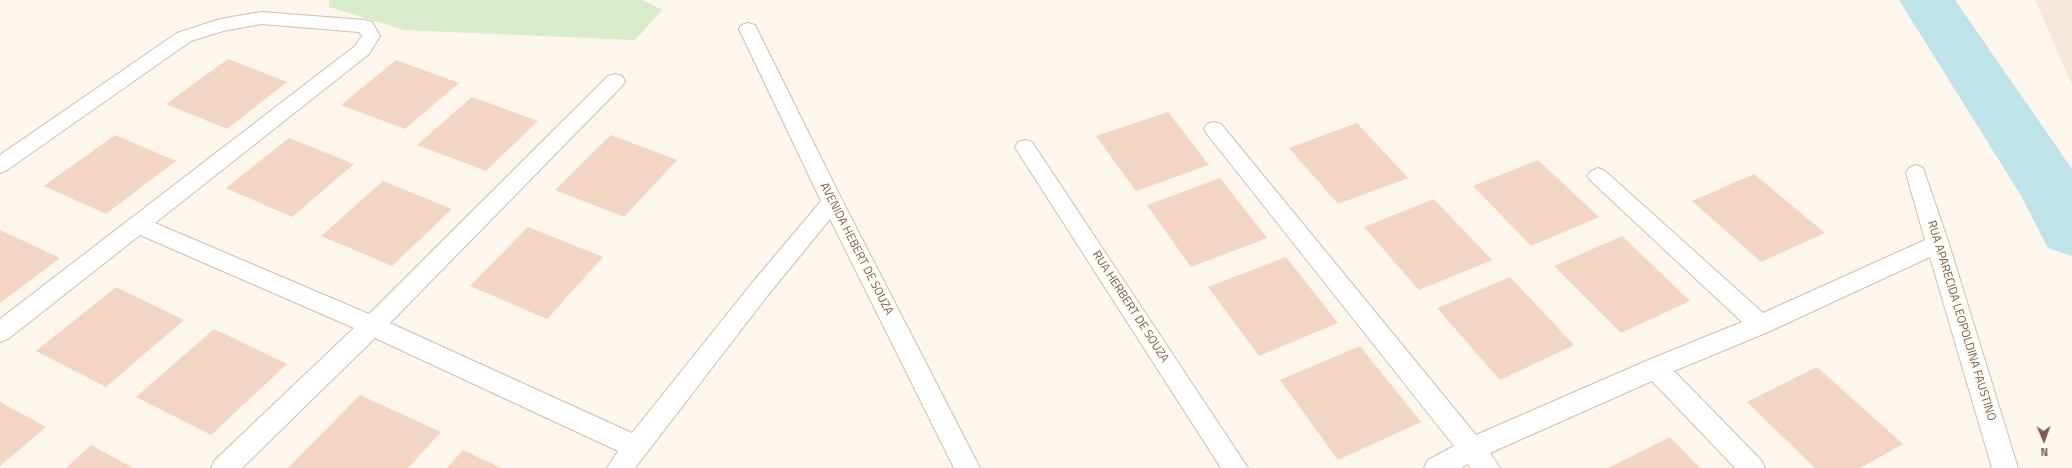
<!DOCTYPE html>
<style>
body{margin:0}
#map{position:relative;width:2072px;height:468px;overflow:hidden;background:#fdf6ec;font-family:"Titillium Web",sans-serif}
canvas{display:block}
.north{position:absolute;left:2024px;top:420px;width:40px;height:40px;-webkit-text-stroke:3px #fffaf3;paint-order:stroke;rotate:178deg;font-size:11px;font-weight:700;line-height:16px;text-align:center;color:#7a5c4d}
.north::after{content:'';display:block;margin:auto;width:14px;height:18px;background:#7a5c4d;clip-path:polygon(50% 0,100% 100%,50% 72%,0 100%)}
</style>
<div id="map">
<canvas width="2072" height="468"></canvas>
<div class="north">N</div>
</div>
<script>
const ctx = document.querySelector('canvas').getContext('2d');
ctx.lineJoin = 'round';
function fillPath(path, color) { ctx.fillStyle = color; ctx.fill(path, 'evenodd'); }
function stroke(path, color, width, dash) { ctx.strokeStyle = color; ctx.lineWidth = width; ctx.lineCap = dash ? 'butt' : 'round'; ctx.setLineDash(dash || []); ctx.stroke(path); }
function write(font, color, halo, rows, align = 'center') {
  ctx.font = font + ' "Titillium Web",sans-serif'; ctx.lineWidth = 3; ctx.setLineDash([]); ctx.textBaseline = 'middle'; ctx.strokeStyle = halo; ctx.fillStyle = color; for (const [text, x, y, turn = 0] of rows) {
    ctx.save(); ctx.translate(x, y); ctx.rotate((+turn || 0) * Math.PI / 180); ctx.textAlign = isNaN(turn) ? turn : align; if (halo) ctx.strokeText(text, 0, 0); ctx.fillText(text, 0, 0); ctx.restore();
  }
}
fillPath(new Path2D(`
 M2035,0h37v85z`), '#f5e8da');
fillPath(new Path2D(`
 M329,0h314l19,10 -27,30 -231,-10 -75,-23z`), '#d8ecc9');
fillPath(new Path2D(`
 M1899,0h56l117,169v87l-24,-8 -28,-54z`), '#bfe3e8');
fillPath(new Path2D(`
 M228,59l59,23 -60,47 -61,-25z
 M396,60l63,23 -54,46 -64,-24z
 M472,97l66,24 -52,50 -69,-26z
 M1168,112l41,53 -73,26 -40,-55z
 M1357,123l51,55 -70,26 -49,-56z
 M115,135l61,26 -70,53 -62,-28z
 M611,135l66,25 -53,57 -69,-27z
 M289,138l65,26 -62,53 -66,-29z
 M1538,160l61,57 -68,29 -58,-60z
 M1754,174l71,59 -64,29 -69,-61z
 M1220,178l47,60 -76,29 -44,-62z
 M383,181l69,28 -60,57 -71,-30z
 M1434,199l58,61 -73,30 -55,-63z
 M528,227l75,30 -56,62 -77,-33z
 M0,230l60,28 -60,45z
 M1622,236l68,65 -69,32 -67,-67z
 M1286,257l52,66 -79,33 -51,-69z
 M1510,277l64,68 -74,35 -63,-72z
 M116,287l68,33 -78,67 -70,-36z
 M214,329l73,35 -76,71 -75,-38z
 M1360,346l61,76 -83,38 -58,-80z
 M1817,367l86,77 -43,24h-45l-68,-66z
 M360,395l81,37 -33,36h-120z
 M0,402l46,25 -46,39z
 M1670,437l30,31h-92z
 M91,445l42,23h-67z
 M463,450l38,18h-54z`), '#f3d5c3');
const minor = new Path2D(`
 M261,12l104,8 7,2 8,14 -11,18 -214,169 214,91 239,-238 7,-2 7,2 3,5 -3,5 -232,237 242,110 120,-150 69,-82 -82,-172 2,-4 7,-2 7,2 88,177 137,266h-26l-124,-249 -62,76 -133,173h-28l11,-17 -243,-113 -133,130h-31l4,-8 139,-132 -214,-93 -132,104 -8,3v-23l355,-273 7,-10 -3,-4 -98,-8 -38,7 -32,10 -184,129 -7,3v-18l177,-122 43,-14z
 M1214,122l7,2 255,311 170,-74 96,-39 -151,-141 -4,-5 4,-5 7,-3 7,3 158,142 162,-73 -19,-67 3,-5 7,-3 7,3 26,76 69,224h-26l-62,-211 -162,75 -94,39 87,89 4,8h-30l-83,-87 -162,72 10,15h-29l-3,-4 -7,4h-37l4,-8 26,-14 -247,-312 -3,-5 3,-5z
 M1025,140l7,2 216,326h-27l-203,-316 -3,-5 3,-5z`);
stroke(minor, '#d1beb0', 2);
fillPath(minor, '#fff');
write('12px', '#7a5c4d', '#fffaf3', [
 ["AVENIDA HEBERT DE SOUZA",856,249,63],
 ["RUA HERBERT DE SOUZA",1130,307,57],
 ["RUA APARECIDA LEOPOLDINA FAUSTINO",1961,321,73]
]);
</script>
